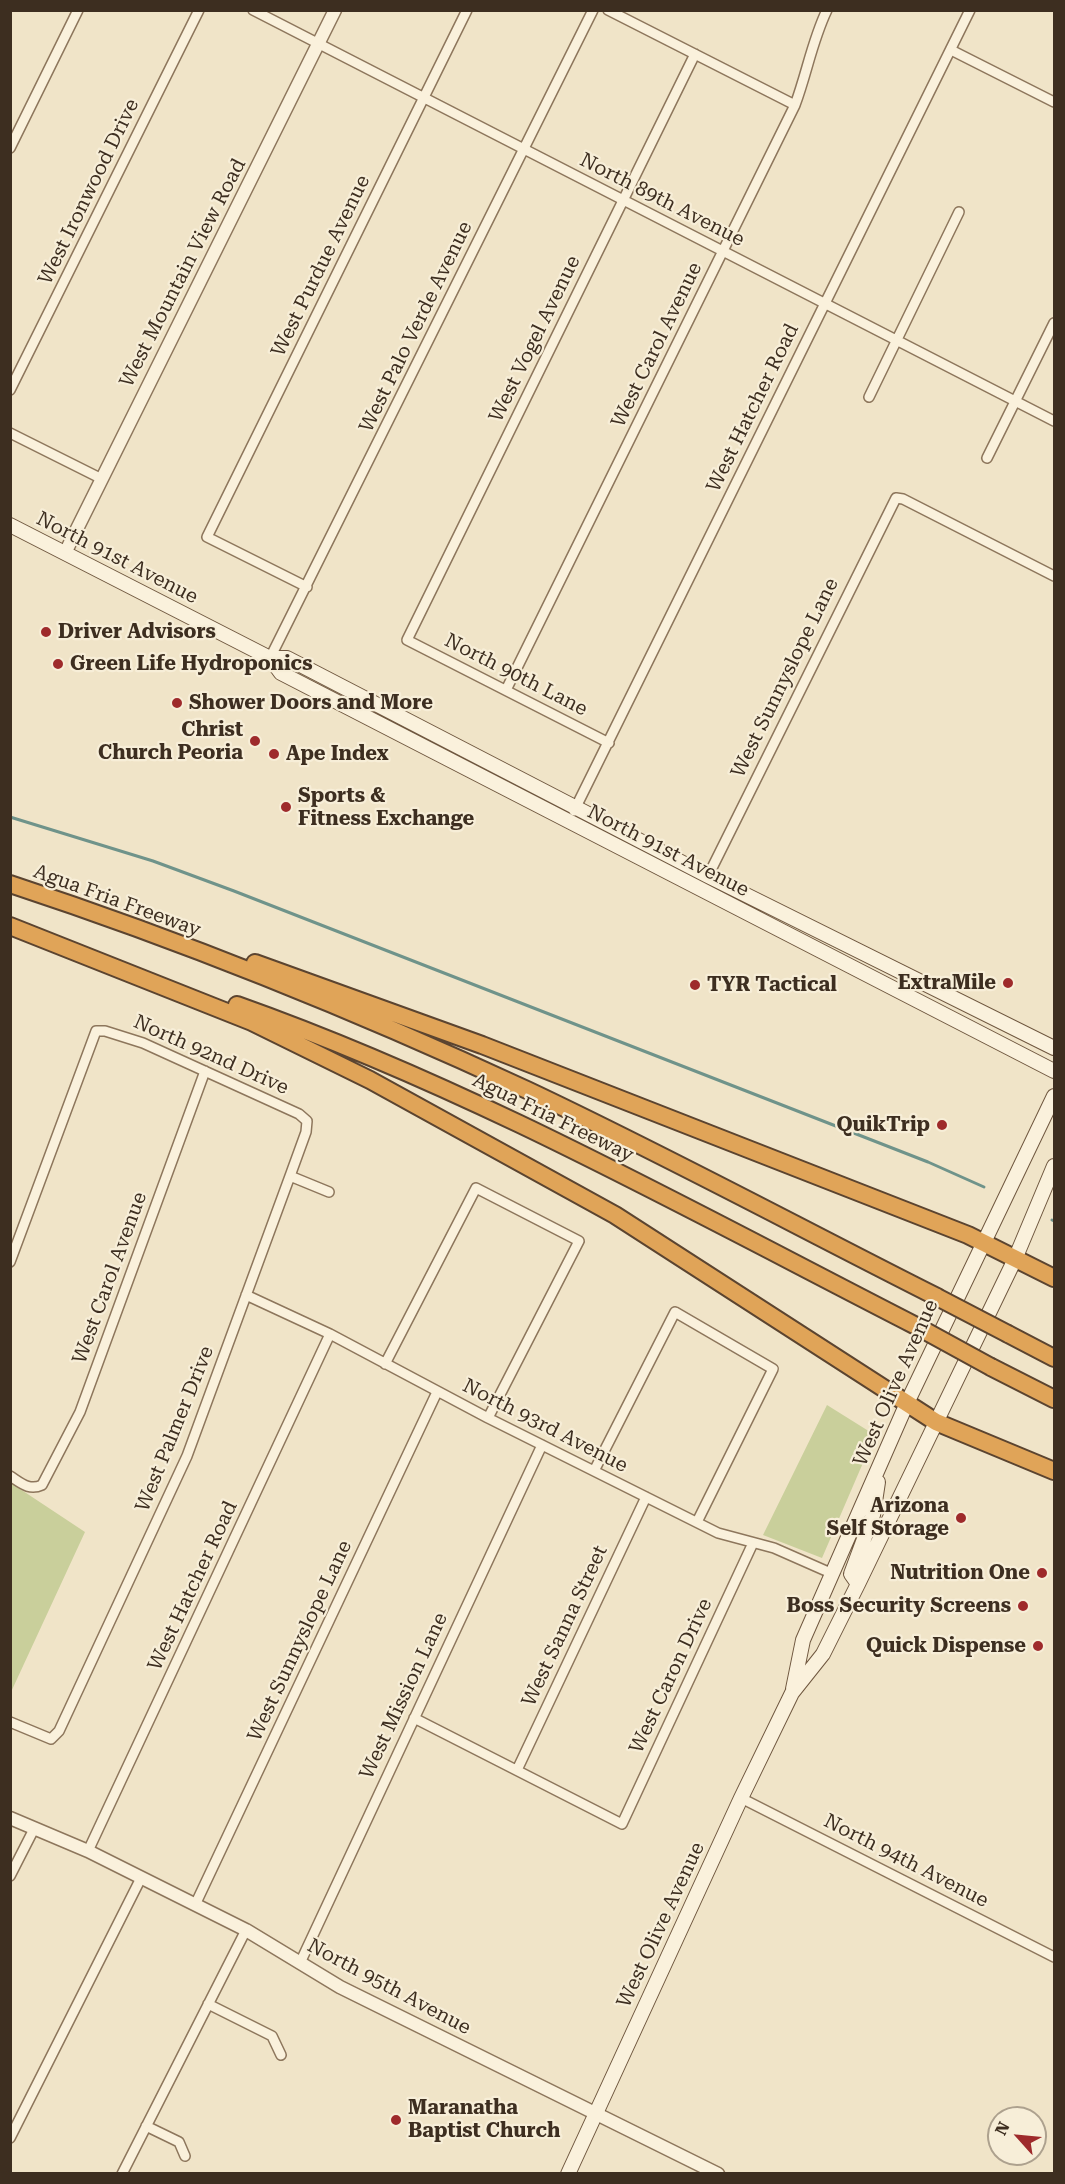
<!DOCTYPE html>
<style>
body{margin:0}
#map{position:relative;width:1065px;height:2184px;overflow:hidden;background:#f0e4c8;font-family:"Roboto Serif",serif}
canvas{display:block}
.frame{position:absolute;inset:0;border:12px solid #3d2e20;pointer-events:none}
.north{position:absolute;left:987px;top:2106px;width:60px;height:60px;box-sizing:border-box;background:#f7eed8;border:2px solid #ada18e;border-radius:50%;rotate:297deg;font-size:16px;font-weight:700;line-height:24px;text-align:center;color:#3d2e20}
.north::after{content:'';display:block;margin:auto;width:21px;height:27px;background:#9e2a2b;clip-path:polygon(50% 0,100% 100%,50% 72%,0 100%)}
</style>
<div id="map">
<canvas width="1065" height="2184"></canvas>
<div class="frame"></div>
<div class="north">N</div>
</div>
<script>
const ctx = document.querySelector('canvas').getContext('2d');
ctx.lineJoin = 'round';
function fillPath(path, color) { ctx.fillStyle = color; ctx.fill(path, 'evenodd'); }
function stroke(path, color, width, dash) { ctx.strokeStyle = color; ctx.lineWidth = width; ctx.lineCap = dash ? 'butt' : 'round'; ctx.setLineDash(dash || []); ctx.stroke(path); }
function write(font, color, halo, rows, align = 'center') {
  ctx.font = font + ' "Roboto Serif",serif'; ctx.lineWidth = 4.5; ctx.setLineDash([]); ctx.textBaseline = 'middle'; ctx.strokeStyle = halo; ctx.fillStyle = color; for (const [text, x, y, turn = 0] of rows) {
    ctx.save(); ctx.translate(x, y); ctx.rotate((+turn || 0) * Math.PI / 180); ctx.textAlign = isNaN(turn) ? turn : align; if (halo) ctx.strokeText(text, 0, 0); ctx.fillText(text, 0, 0); ctx.restore();
  }
}
fillPath(new Path2D(`
 M827,1405l48,30 -53,123 -59,-23z
 M11,1483l74,49 -74,160z`), '#c9cf9b');
stroke(new Path2D(`
 M10,817l143,44 81,30 694,271 56,25
 M1052,1220l2,1`), '#6f938a', 3);
const minor = new Path2D(`
 M253,10l801,411
 M608,10l187,95
 M951,50l103,52
 M10,148l68,-138
 M10,390l189,-380
 M869,397l90,-185
 M10,433l92,46
 M987,458l67,-135
 M307,587l-100,-50 260,-527
 M270,658l323,-648
 M506,690l289,-585c12,-32 17,-64 32,-95
 M609,743l-202,-103 288,-586
 M574,811l396,-801
 M708,876l188,-378 7,1 151,77
 M290,1176l39,16
 M10,1262l86,-231h9l38,12 156,71 8,7 -1,11 -16,44 -103,280 -128,275 -8,8 -41,-17
 M246,1295l84,39 158,84 230,115 56,15 59,26
 M385,1364l91,-176 103,53 -91,177
 M594,1471l81,-159 98,57 -76,153
 M10,1476c11,7 19,15 32,9l38,-73 125,-341
 M414,1718l208,106 131,-281
 M517,1770l129,-273
 M741,1798l313,159
 M88,1851l242,-517
 M10,1876l24,-47
 M195,1905l242,-513
 M300,1963l242,-518
 M208,2004l64,32 9,19
 M146,2126l33,16 6,14
 M10,2138l131,-260
 M122,2174l124,-244`);
const tertiary = new Path2D(`
 M65,553l270,-543
 M10,1818l78,33 158,79 94,57 378,187`);
const secondary = new Path2D(`
 M10,525l260,133 11,15 773,398
 M270,658h17l421,218 346,172
 M858,1584l-7,-10 22,-59 5,-33
 M793,1689l10,-49 104,-237 147,-307
 M568,2174l173,-376 51,-105 31,-39 35,-70 157,-325 39,-93`);
const motorway = new Path2D(`
 M10,884c176,58 349,128 517,206 138,65 273,138 410,207
 M10,926l242,96 118,58 245,135 321,207 118,49
 M255,963l227,82 486,190 86,43
 M237,1005c237,84 458,208 681,322
 M1008,1334l46,24
 M991,1367l63,32`);
stroke(minor, '#8d765c', 12);
stroke(tertiary, '#8d765c', 15);
stroke(secondary, '#6f573f', 16);
stroke(motorway, '#5b4430', 20);
stroke(minor, '#faf1dc', 9);
stroke(tertiary, '#faf1dc', 12);
stroke(secondary, '#faf1dc', 14);
stroke(motorway, '#e0a458', 16);
const motorwayBridge = new Path2D(`
 M937,1297l71,37
 M918,1327l73,40`);
stroke(motorwayBridge, '#5b4430', 20, []);
stroke(motorwayBridge, '#e0a458', 16);
for (const [x, y, r, color] of [
 [46,632,6,"#9e2a2b"],
 [58,664,6,"#9e2a2b"],
 [177,703,6,"#9e2a2b"],
 [255,741,6,"#9e2a2b"],
 [274,754,6,"#9e2a2b"],
 [286,807,6,"#9e2a2b"],
 [1008,983,6,"#9e2a2b"],
 [695,985,6,"#9e2a2b"],
 [942,1125,6,"#9e2a2b"],
 [961,1518,6,"#9e2a2b"],
 [1042,1573,6,"#9e2a2b"],
 [1023,1606,6,"#9e2a2b"],
 [1038,1646,6,"#9e2a2b"],
 [396,2120,6,"#9e2a2b"]
]) { const dot = new Path2D(); dot.arc(x, y, r, 0, 2 * Math.PI); ctx.fillStyle = color; ctx.fill(dot); stroke(dot, '#f7eed8', 2); }
write('20px', '#3d2e20', '#f7eed8', [
 ["West Ironwood Drive",89,192,-64],
 ["North 89th Avenue",662,200,27],
 ["West Purdue Avenue",321,266,-64],
 ["West Mountain View Road",183,273,-63],
 ["West Palo Verde Avenue",416,327,-64],
 ["West Vogel Avenue",535,339,-64],
 ["West Carol Avenue",657,345,-64],
 ["West Hatcher Road",753,408,-64],
 ["North 91st Avenue",117,558,27],
 ["North 90th Lane",516,675,27],
 ["West Sunnyslope Lane",785,678,-64],
 ["North 91st Avenue",668,851,27],
 ["Agua Fria Freeway",117,901,20],
 ["North 92nd Drive",211,1055,24],
 ["Agua Fria Freeway",553,1118,26],
 ["West Carol Avenue",110,1278,-70],
 ["West Olive Avenue",896,1383,-66],
 ["North 93rd Avenue",545,1426,27],
 ["West Palmer Drive",175,1429,-68],
 ["West Hatcher Road",193,1586,-65],
 ["West Sanna Street",565,1626,-65],
 ["West Sunnyslope Lane",300,1641,-65],
 ["West Caron Drive",671,1676,-65],
 ["West Mission Lane",404,1696,-65],
 ["North 94th Avenue",906,1861,27],
 ["West Olive Avenue",661,1925,-65],
 ["North 95th Avenue",389,1987,28]
]);
write('bold 20px', '#3d2e20', '#f7eed8', [
 ["Driver Advisors",58,632],
 ["Green Life Hydroponics",70,664],
 ["Shower Doors and More",189,703],
 ["Christ",243,730,"right"],
 ["Church Peoria",243,753,"right"],
 ["Ape Index",286,754],
 ["Sports &",298,796],
 ["Fitness Exchange",298,819],
 ["ExtraMile",996,983,"right"],
 ["TYR Tactical",707,985],
 ["QuikTrip",930,1125,"right"],
 ["Arizona",949,1506,"right"],
 ["Self Storage",949,1529,"right"],
 ["Nutrition One",1030,1573,"right"],
 ["Boss Security Screens",1011,1606,"right"],
 ["Quick Dispense",1026,1646,"right"],
 ["Maranatha",408,2108],
 ["Baptist Church",408,2131]
], 'left');
</script>
